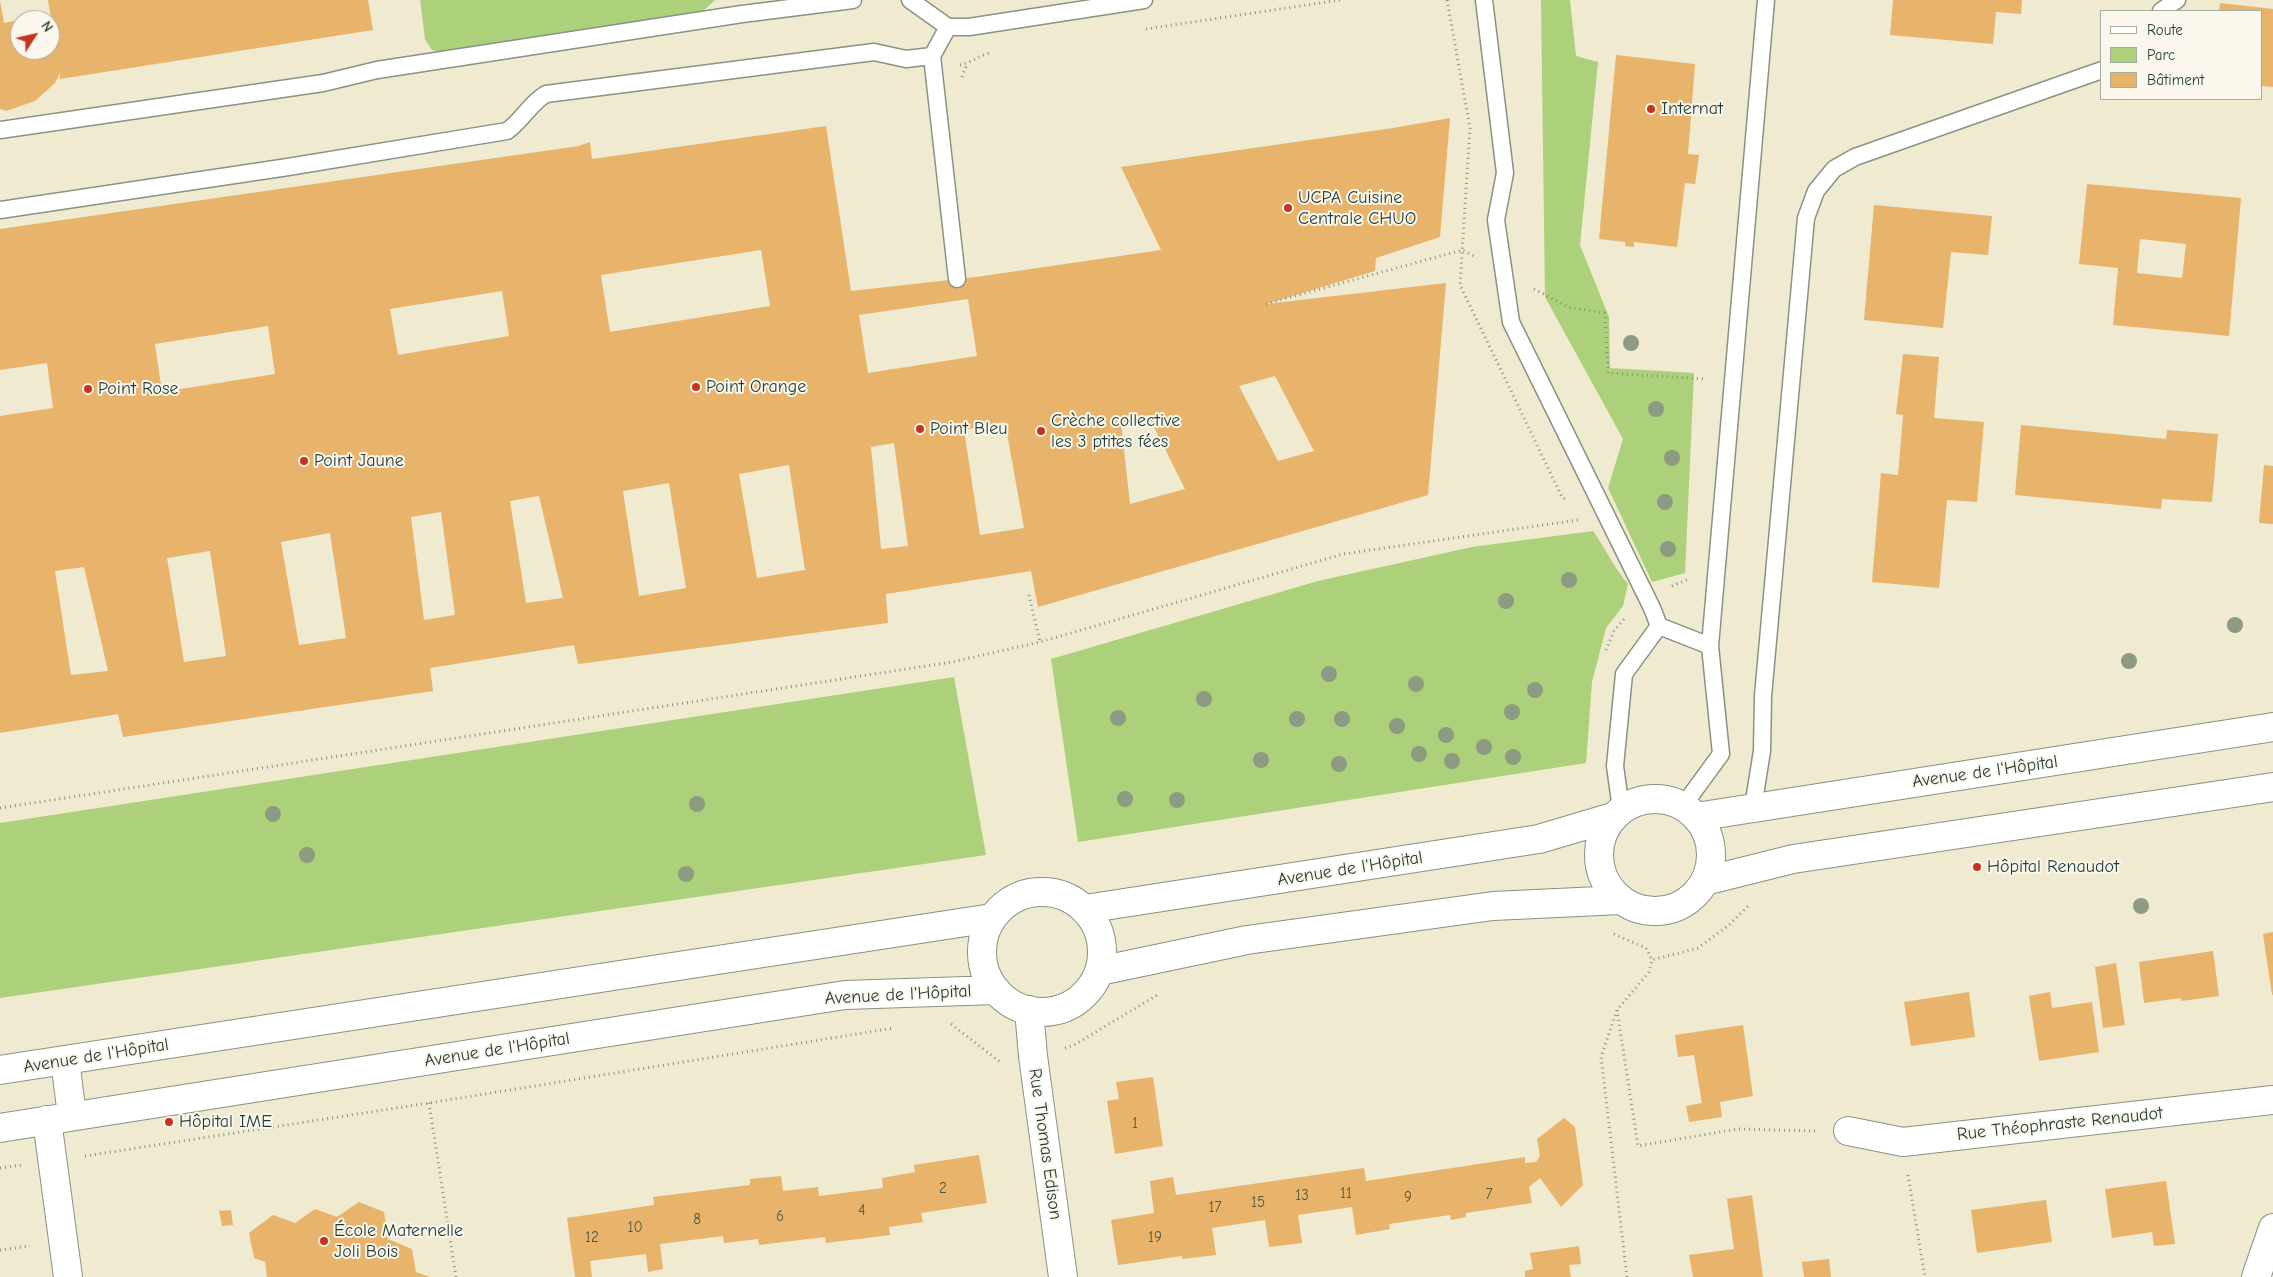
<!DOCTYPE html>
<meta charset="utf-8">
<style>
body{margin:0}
#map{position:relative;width:2273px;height:1277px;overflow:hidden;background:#efead0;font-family:"Comic Neue",sans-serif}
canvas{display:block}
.legend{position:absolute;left:2100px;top:10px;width:162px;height:90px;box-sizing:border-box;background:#fbf7ec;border:1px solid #a3ada2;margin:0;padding:6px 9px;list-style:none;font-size:15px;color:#1f3d34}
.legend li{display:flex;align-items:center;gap:10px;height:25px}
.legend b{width:25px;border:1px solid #a3ada2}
.north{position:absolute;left:10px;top:10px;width:50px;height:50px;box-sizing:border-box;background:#fbf7ec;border:1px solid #a3ada2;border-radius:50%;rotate:55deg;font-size:14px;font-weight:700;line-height:20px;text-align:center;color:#1f3d34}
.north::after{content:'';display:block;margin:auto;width:18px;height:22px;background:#c8321e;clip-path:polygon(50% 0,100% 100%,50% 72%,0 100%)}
</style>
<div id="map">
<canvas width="2273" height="1277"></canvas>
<ul class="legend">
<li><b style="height:6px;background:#fff"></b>Route</li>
<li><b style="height:14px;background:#add17a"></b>Parc</li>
<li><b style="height:14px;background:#e8b36b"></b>Bâtiment</li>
</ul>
<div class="north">N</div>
</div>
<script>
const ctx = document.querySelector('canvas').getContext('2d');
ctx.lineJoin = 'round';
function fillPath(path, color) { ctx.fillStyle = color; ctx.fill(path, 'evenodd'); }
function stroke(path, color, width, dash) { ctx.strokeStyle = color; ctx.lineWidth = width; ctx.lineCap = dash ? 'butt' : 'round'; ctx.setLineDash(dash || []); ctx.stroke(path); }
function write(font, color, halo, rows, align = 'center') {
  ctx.font = font + ' "Comic Neue",sans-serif'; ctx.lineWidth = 4; ctx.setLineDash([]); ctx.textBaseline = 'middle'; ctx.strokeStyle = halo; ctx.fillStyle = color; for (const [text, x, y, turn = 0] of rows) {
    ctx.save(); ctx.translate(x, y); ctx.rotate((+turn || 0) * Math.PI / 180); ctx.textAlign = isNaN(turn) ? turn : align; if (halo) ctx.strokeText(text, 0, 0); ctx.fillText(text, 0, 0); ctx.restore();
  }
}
fillPath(new Path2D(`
 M420,0h295l-12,11 -18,4 -242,37 -11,-2 -7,-11z
 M1541,0h29l6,56 22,6 -18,183 29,72 1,51 84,5 -9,200 -33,9 -44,-94 15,-49 -78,-142z
 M1593,531c13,18 21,37 35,53l-5,22 -17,22 -14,54 -6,81 -508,79 -27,-183 267,-78 154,-34z
 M954,677l32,178 -986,143v-175z`), '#add17a');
fillPath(new Path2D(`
 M48,0h320l5,30 -313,49v-6l-5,10 -20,18 -29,10 -6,-2v-108l4,22 10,-2 6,3v26h30v-18l3,-1z
 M1893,0h129l-1,14 -25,-2 -3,32 -103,-9z
 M2220,3l53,6v78l-11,-1v-75h-43z
 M1616,55l79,9 -7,90 11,1 -4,29 -10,-1 -8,64 -43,-5v5l-9,-1v-4l-26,-3z
 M1450,118l-10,119 -64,21 -1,13 -109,33 180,-21 -18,212 -390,112 -7,-36 -145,23 2,29 -310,41 -4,-19 -144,23 3,23 -310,46 -5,-23 -118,19v-317l53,-8 -6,-45 -47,7v-141l579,-83 11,-4 2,17 234,-33 25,165 125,-14 185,-27 -40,-83 272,-39zM761,250l9,56 -160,26 -9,-57zM502,291l7,45 -111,19 -8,-46zM968,299l9,57 -109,17 -9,-58zM268,326l7,48 -113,18 -7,-48zM1275,376l39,75 -36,10 -39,-75zM1148,415l37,74 -55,15 -9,-81zM1005,422l19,106 -44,7 -16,-105zM894,443l14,103 -27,3 -10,-102zM789,465l16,105 -48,8 -18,-104zM669,483l17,105 -47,8 -16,-105zM539,496l24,102 -37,5 -16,-102zM441,512l14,103 -31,5 -13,-103zM330,533l16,105 -47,7 -18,-103zM210,551l16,105 -42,6 -17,-104zM84,567l24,104 -37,4 -16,-104z
 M2087,184l154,14 -12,138 -116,-11 5,-57 -39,-4zM2140,239l46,5 -4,34 -45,-5z
 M1874,205l118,11 -4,39 -37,-3 -8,76 -79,-8z
 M1903,354l36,3 -5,61 50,4 -7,80 -30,-2 -8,88 -67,-6 9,-109 17,2 5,-60 -7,-1z
 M2021,425l145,14 1,-9 51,4 -6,68 -50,-3 -1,10 -146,-14z
 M2264,465l9,1v58l-14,-1z
 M2273,932v63h-1l-9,-61z
 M2213,951l6,45 -38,5v-3l-37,5 -5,-41z
 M2116,963l9,62 -22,3 -8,-61z
 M1969,992l6,45 -64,9 -7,-44z
 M2050,992l2,16 40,-6 7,50 -60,9 -10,-65z
 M1743,1025l10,71 -33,6 2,15 -33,5 -3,-16 16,-3 -8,-48 -16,2 -3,-22z
 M1153,1077l10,69 -48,8 -8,-53 12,-2 -3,-17z
 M1564,1118l11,9 8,58 -22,22 -21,-29 -11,9 3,16 -66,10v4l-15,3 -1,-5 -61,9 1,5 -34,6 -4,-28 -54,8 4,28 -33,4 -4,-27 -53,8 4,27 -34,4v-3l-64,9 -7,-45 43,-7 -4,-32 23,-4 3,18 188,-27 2,13 159,-24v6l11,-1 4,-6 -3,-17z
 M979,1155l8,48 -66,10 2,9 -34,5 1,8 -64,8 -1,-6 -66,8 -1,-6 -34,4 -1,-7 -63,8 3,25 -15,3 -2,-18 -56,7 2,16h-17l-8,-59 87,-13 -1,-8 97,-12v-6l31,-3 2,15 35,-4 1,9 64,-8 -1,-10 33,-6 -1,-7z
 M2166,1181l9,63 -21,2 -2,-14 -40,6 -7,-49z
 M1752,1195l11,82h-70l-4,-22 45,-6 -7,-50z
 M2046,1200l6,42 -75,11 -6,-43z
 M359,1202l25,10 4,27 24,10 4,23 14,5h-163l-2,-15 -11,-4 -5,-25 24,-18 22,8 20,-14 22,8z
 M231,1210l2,15 -11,1 -3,-15z
 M1579,1246l2,18 -12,1 2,12h-46v-6l8,-2 -3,-16z
 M1829,1259l2,18h-27l-2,-15z`), '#e8b36b');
const lane = new Path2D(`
 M910,0l38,27h21l175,-27
 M1484,0l21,173 -9,47 15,102 141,286 7,18
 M2161,11l16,-11
 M948,27l-16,29 25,223
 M0,130l323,-47 54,-13 365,-56 111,-14
 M0,210l288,-43 219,-36c15,-10 23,-28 39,-37l328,-42 32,7 26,-3
 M1710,646l56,-646
 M1753,807l9,-56 1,-55 43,-478 10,-27 18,-22 21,-12 247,-87
 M1621,809l-6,-43 9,-92 35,-48 51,20 11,108 -38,52`);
const street = new Path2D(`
 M1029,1010l4,46 30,221
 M47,1120l21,157
 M1848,1131l55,11 370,-42
 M2256,1277l17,-49`);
const secondary = new Path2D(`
 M1599 855a56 56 0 1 1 112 0a56 56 0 1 1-112 0Z
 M1696,817l577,-90
 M1705,881l88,-22 480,-72
 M982 952a60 60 0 1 1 120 0a60 60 0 1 1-120 0Z
 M1085,909l454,-70 74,-22
 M1099,971l148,-31 246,-34 128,-6
 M65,1060l7,56
 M0,1070l992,-152
 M0,1128l845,-133 151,-5`);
stroke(lane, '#879482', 19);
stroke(street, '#879482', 30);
stroke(secondary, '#879482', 30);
stroke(new Path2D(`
 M1447,0l23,128 -10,157 102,212 6,4
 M1146,29l194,-29
 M960,65c10,-2 19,-9 29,-12
 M962,77l5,-13
 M1534,289l34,18 37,6 3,60 98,6
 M1266,304l196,-54 12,6
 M1672,586l17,-7
 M1029,595l11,47 303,-88 235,-34
 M1606,650l8,-19 12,-14
 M0,808l952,-146 88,-20
 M1614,934l32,14 6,12 46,-12 31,-23 20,-20
 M1617,1010l21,136 100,-17 78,2
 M951,1024l49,38
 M1065,1048l9,-3 85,-51
 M429,1103l27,174
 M85,1156l344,-53 465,-75
 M0,1168l22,-3
 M1908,1175l17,102
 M0,1250l30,-4
 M1627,1277l-26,-220 16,-47 32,-38 3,-12`), '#879482', 3, [1, 4]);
stroke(lane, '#fff', 16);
stroke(street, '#fff', 28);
stroke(secondary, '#fff', 28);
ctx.fillStyle = '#8c9b82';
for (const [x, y] of [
 [1631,343],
 [1656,409],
 [1672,458],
 [1665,502],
 [1668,549],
 [1569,580],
 [1506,601],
 [2235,625],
 [2129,661],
 [1329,674],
 [1416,684],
 [1535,690],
 [1204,699],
 [1512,712],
 [1118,718],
 [1297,719],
 [1342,719],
 [1397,726],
 [1446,735],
 [1484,747],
 [1419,754],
 [1513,757],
 [1261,760],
 [1452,761],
 [1339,764],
 [1125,799],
 [1177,800],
 [697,804],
 [273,814],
 [307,855],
 [686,874],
 [2141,906]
]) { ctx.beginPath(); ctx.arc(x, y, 8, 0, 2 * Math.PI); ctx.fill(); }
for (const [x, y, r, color] of [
 [1651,109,5,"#c8321e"],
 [1288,208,5,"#c8321e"],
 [696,387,5,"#c8321e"],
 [88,389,5,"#c8321e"],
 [920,429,5,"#c8321e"],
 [1041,431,5,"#c8321e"],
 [304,461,5,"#c8321e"],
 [1977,867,5,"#c8321e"],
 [169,1122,5,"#c8321e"],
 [324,1241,5,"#c8321e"]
]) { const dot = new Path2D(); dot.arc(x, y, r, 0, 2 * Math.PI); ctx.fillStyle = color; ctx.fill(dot); stroke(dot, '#fbf7ec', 2); }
write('15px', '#515a42', null, [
 ["1",1135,1124],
 ["2",943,1189],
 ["11",1346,1194],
 ["7",1489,1195],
 ["13",1302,1196],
 ["9",1408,1198],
 ["15",1258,1203],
 ["17",1215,1208],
 ["4",862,1211],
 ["6",780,1217],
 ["8",697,1220],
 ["10",635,1228],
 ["12",592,1238],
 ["19",1155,1238]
]);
write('18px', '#1f3d34', '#fbf7ec', [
 ["Internat",1661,109],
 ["UCPA Cuisine",1298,198],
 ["Centrale CHUO",1298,219],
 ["Point Orange",706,387],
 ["Point Rose",98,389],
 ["Crèche collective",1051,421],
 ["les 3 ptites fées",1051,442],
 ["Point Bleu",930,429],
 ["Point Jaune",314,461],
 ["Hôpital Renaudot",1987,867],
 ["Hôpital IME",179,1122],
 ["École Maternelle",334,1231],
 ["Joli Bois",334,1252]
], 'left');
write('18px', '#1f3d34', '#fbf7ec', [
 ["Avenue de l'Hôpital",1985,772,-8],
 ["Avenue de l'Hôpital",1350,869,-9],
 ["Avenue de l'Hôpital",898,995,-3],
 ["Avenue de l'Hôpital",497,1050,-9],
 ["Avenue de l'Hôpital",96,1056,-9],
 ["Rue Théophraste Renaudot",2060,1124,-6],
 ["Rue Thomas Edison",1045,1144,82]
]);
</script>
